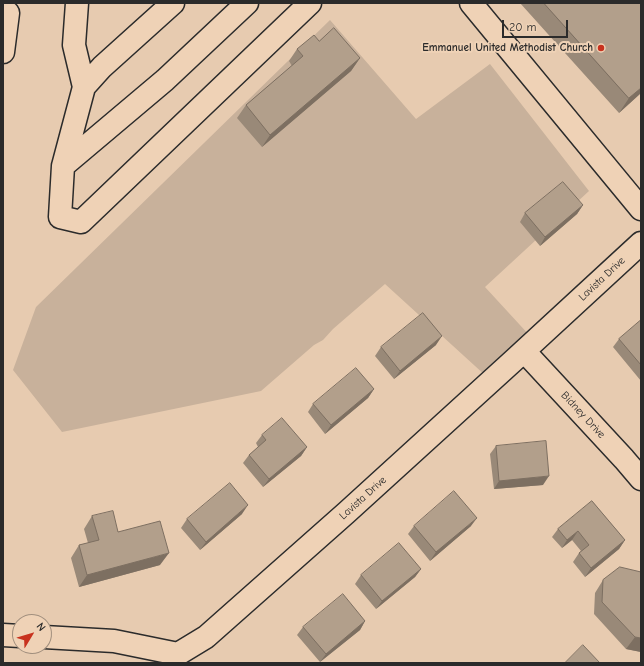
<!DOCTYPE html>
<style>
body{margin:0}
#map{position:relative;width:644px;height:666px;overflow:hidden;background:#e7cbb0;font-family:"Comic Neue",sans-serif}
canvas{display:block}
.frame{position:absolute;inset:0;border:4px solid #2b2b2b;pointer-events:none}
.north{position:absolute;left:12px;top:614px;width:40px;height:40px;box-sizing:border-box;background:#efd2b6;border:1px solid #a18f7e;border-radius:50%;rotate:52deg;font-size:11px;font-weight:700;line-height:16px;text-align:center;color:#2b2b2b}
.north::after{content:'';display:block;margin:auto;width:14px;height:18px;background:#c8321e;clip-path:polygon(50% 0,100% 100%,50% 72%,0 100%)}
.scale{position:absolute;left:502px;top:20px;width:66px;height:18px;box-sizing:border-box;border:2px solid #2b2b2b;border-top:0;padding-left:5px;font-size:12px;line-height:14px;white-space:nowrap;color:#2b2b2b;-webkit-text-stroke:3px #efd2b6;paint-order:stroke}
</style>
<div id="map">
<canvas width="644" height="666"></canvas>
<div class="frame"></div>
<div class="north">N</div>
<div class="scale">20 m</div>
</div>
<script>
const ctx = document.querySelector('canvas').getContext('2d');
ctx.lineJoin = 'round';
function fillPath(path, color) { ctx.fillStyle = color; ctx.fill(path, 'evenodd'); }
function stroke(path, color, width, dash) { ctx.strokeStyle = color; ctx.lineWidth = width; ctx.lineCap = dash ? 'butt' : 'round'; ctx.setLineDash(dash || []); ctx.stroke(path); }
function write(font, color, halo, rows, align = 'center') {
  ctx.font = font + ' "Comic Neue",sans-serif'; ctx.lineWidth = 4; ctx.setLineDash([]); ctx.textBaseline = 'middle'; ctx.strokeStyle = halo; ctx.fillStyle = color; for (const [text, x, y, turn = 0] of rows) {
    ctx.save(); ctx.translate(x, y); ctx.rotate((+turn || 0) * Math.PI / 180); ctx.textAlign = isNaN(turn) ? turn : align; if (halo) ctx.strokeText(text, 0, 0); ctx.fillText(text, 0, 0); ctx.restore();
  }
}
fillPath(new Path2D(`
 M330,20l86,99 74,-55 99,127 -104,96 46,50 -45,39 -101,-92 -52,45 -10,11 -9,5 -53,46 -199,41 -49,-62 23,-63z`), '#c8b19b');
const minor = new Path2D(`
 M77,3l-3,42 10,42 -21,79 -3,51 21,5 229,-219
 M471,3l170,206
 M3,52l5,-39
 M84,87l18,-20 71,-64
 M63,166l102,-86 82,-77
 M524,351l100,108 17,20
 M3,635l17,1
 M44,637l70,4 64,13 28,-17 140,-124 167,-152 128,-118`);
stroke(minor, '#2b2b2b', 25);
stroke(minor, '#efd2b6', 22);
fillPath(new Path2D(`
 M520,3h121v90l-22,20z
 M319,41l41,17 -9,13 -89,76 -25,-29 9,-13 46,-39 -3,-5 8,-12z
 M583,205l-6,9 -37,32 -20,-24 5,-9z
 M641,320v61l-28,-34 6,-8z
 M436,345l-42,34 -19,-23 6,-9z
 M374,389l-6,9 -43,36 -17,-22 5,-8z
 M262,435l45,12 -6,9 -38,31 -20,-24 6,-8 9,-8 -2,-4z
 M496,446l47,39 -49,4 -4,-35z
 M592,501l33,39 -6,9 -34,28 -12,-15 6,-9 2,-2 -9,-11 -10,8 -10,-11 6,-8z
 M242,514l-42,36 -19,-22 6,-9z
 M92,516l26,16 42,33 -81,22 -8,-29 8,-13 9,-2 -4,-14z
 M414,526h57l-41,35 -22,-27z
 M620,567l21,85 -15,-3 -32,-35 1,-21 8,-13z
 M421,569l-6,8 -39,32 -21,-25 6,-9z
 M365,621l-5,9 -40,32 -23,-27 6,-8z`), '#998978');
fillPath(new Path2D(`
 M360,58l-9,13 -89,76 8,-12z
 M641,88v5l-22,20 10,-15z
 M583,205l-6,9 -37,32 5,-9z
 M442,336l-6,9 -42,34 6,-8z
 M374,389l-6,9 -43,36 6,-9z
 M307,447l-6,9 -38,31 6,-8z
 M549,476l-6,9 -49,4 5,-8z
 M248,505l-6,9 -42,36 6,-8z
 M477,518l-6,8 -41,35 6,-9z
 M578,531l-6,9 -10,8 5,-8z
 M625,540l-6,9 -34,28 6,-9z
 M169,553l-9,12 -81,22 8,-12z
 M421,569l-6,8 -39,32 6,-8z
 M365,621l-5,9 -40,32 6,-8z
 M635,637l6,1v14l-15,-3z`), '#7d6f61');
const building = new Path2D(`
 M544,3h97v85l-12,10z
 M334,28l26,30 -90,77 -24,-30 57,-49 -6,-7 17,-14 5,6z
 M563,182l20,23 -38,32 -20,-24z
 M423,313l19,23 -42,35 -19,-24z
 M641,320v45l-22,-26z
 M356,368l18,21 -43,36 -18,-21z
 M282,418l25,29 -38,32 -20,-24 17,-15 -4,-5z
 M546,441l3,35 -50,5 -3,-35z
 M230,483l18,22 -42,37 -19,-23z
 M454,491l23,27 -41,34 -22,-26z
 M592,501l33,39 -34,28 -12,-15 10,-8 -11,-14 -11,9 -9,-11z
 M113,511l5,21 42,-11 9,32 -82,22 -8,-30 20,-5 -7,-24z
 M399,543l22,26 -39,32 -21,-26z
 M620,567l21,5v66l-6,-1 -33,-35 1,-22z
 M343,594l22,27 -39,33 -23,-27z
 M583,645l17,18h-35z`);
fillPath(building, '#b29f8b');
stroke(building, '#7d6f61', 1);
for (const [x, y, r, color] of [
 [601,48,4,"#c8321e"]
]) { const dot = new Path2D(); dot.arc(x, y, r, 0, 2 * Math.PI); ctx.fillStyle = color; ctx.fill(dot); stroke(dot, '#efd2b6', 1.5); }
write('bold 11px', '#2b2b2b', '#efd2b6', [
 ["Emmanuel United Methodist Church",593,48]
], 'right');
write('11px', '#2b2b2b', '#efd2b6', [
 ["Lavista Drive",602,279,-43],
 ["Bidney Drive",583,415,47],
 ["Lavista Drive",363,498,-42]
]);
</script>
